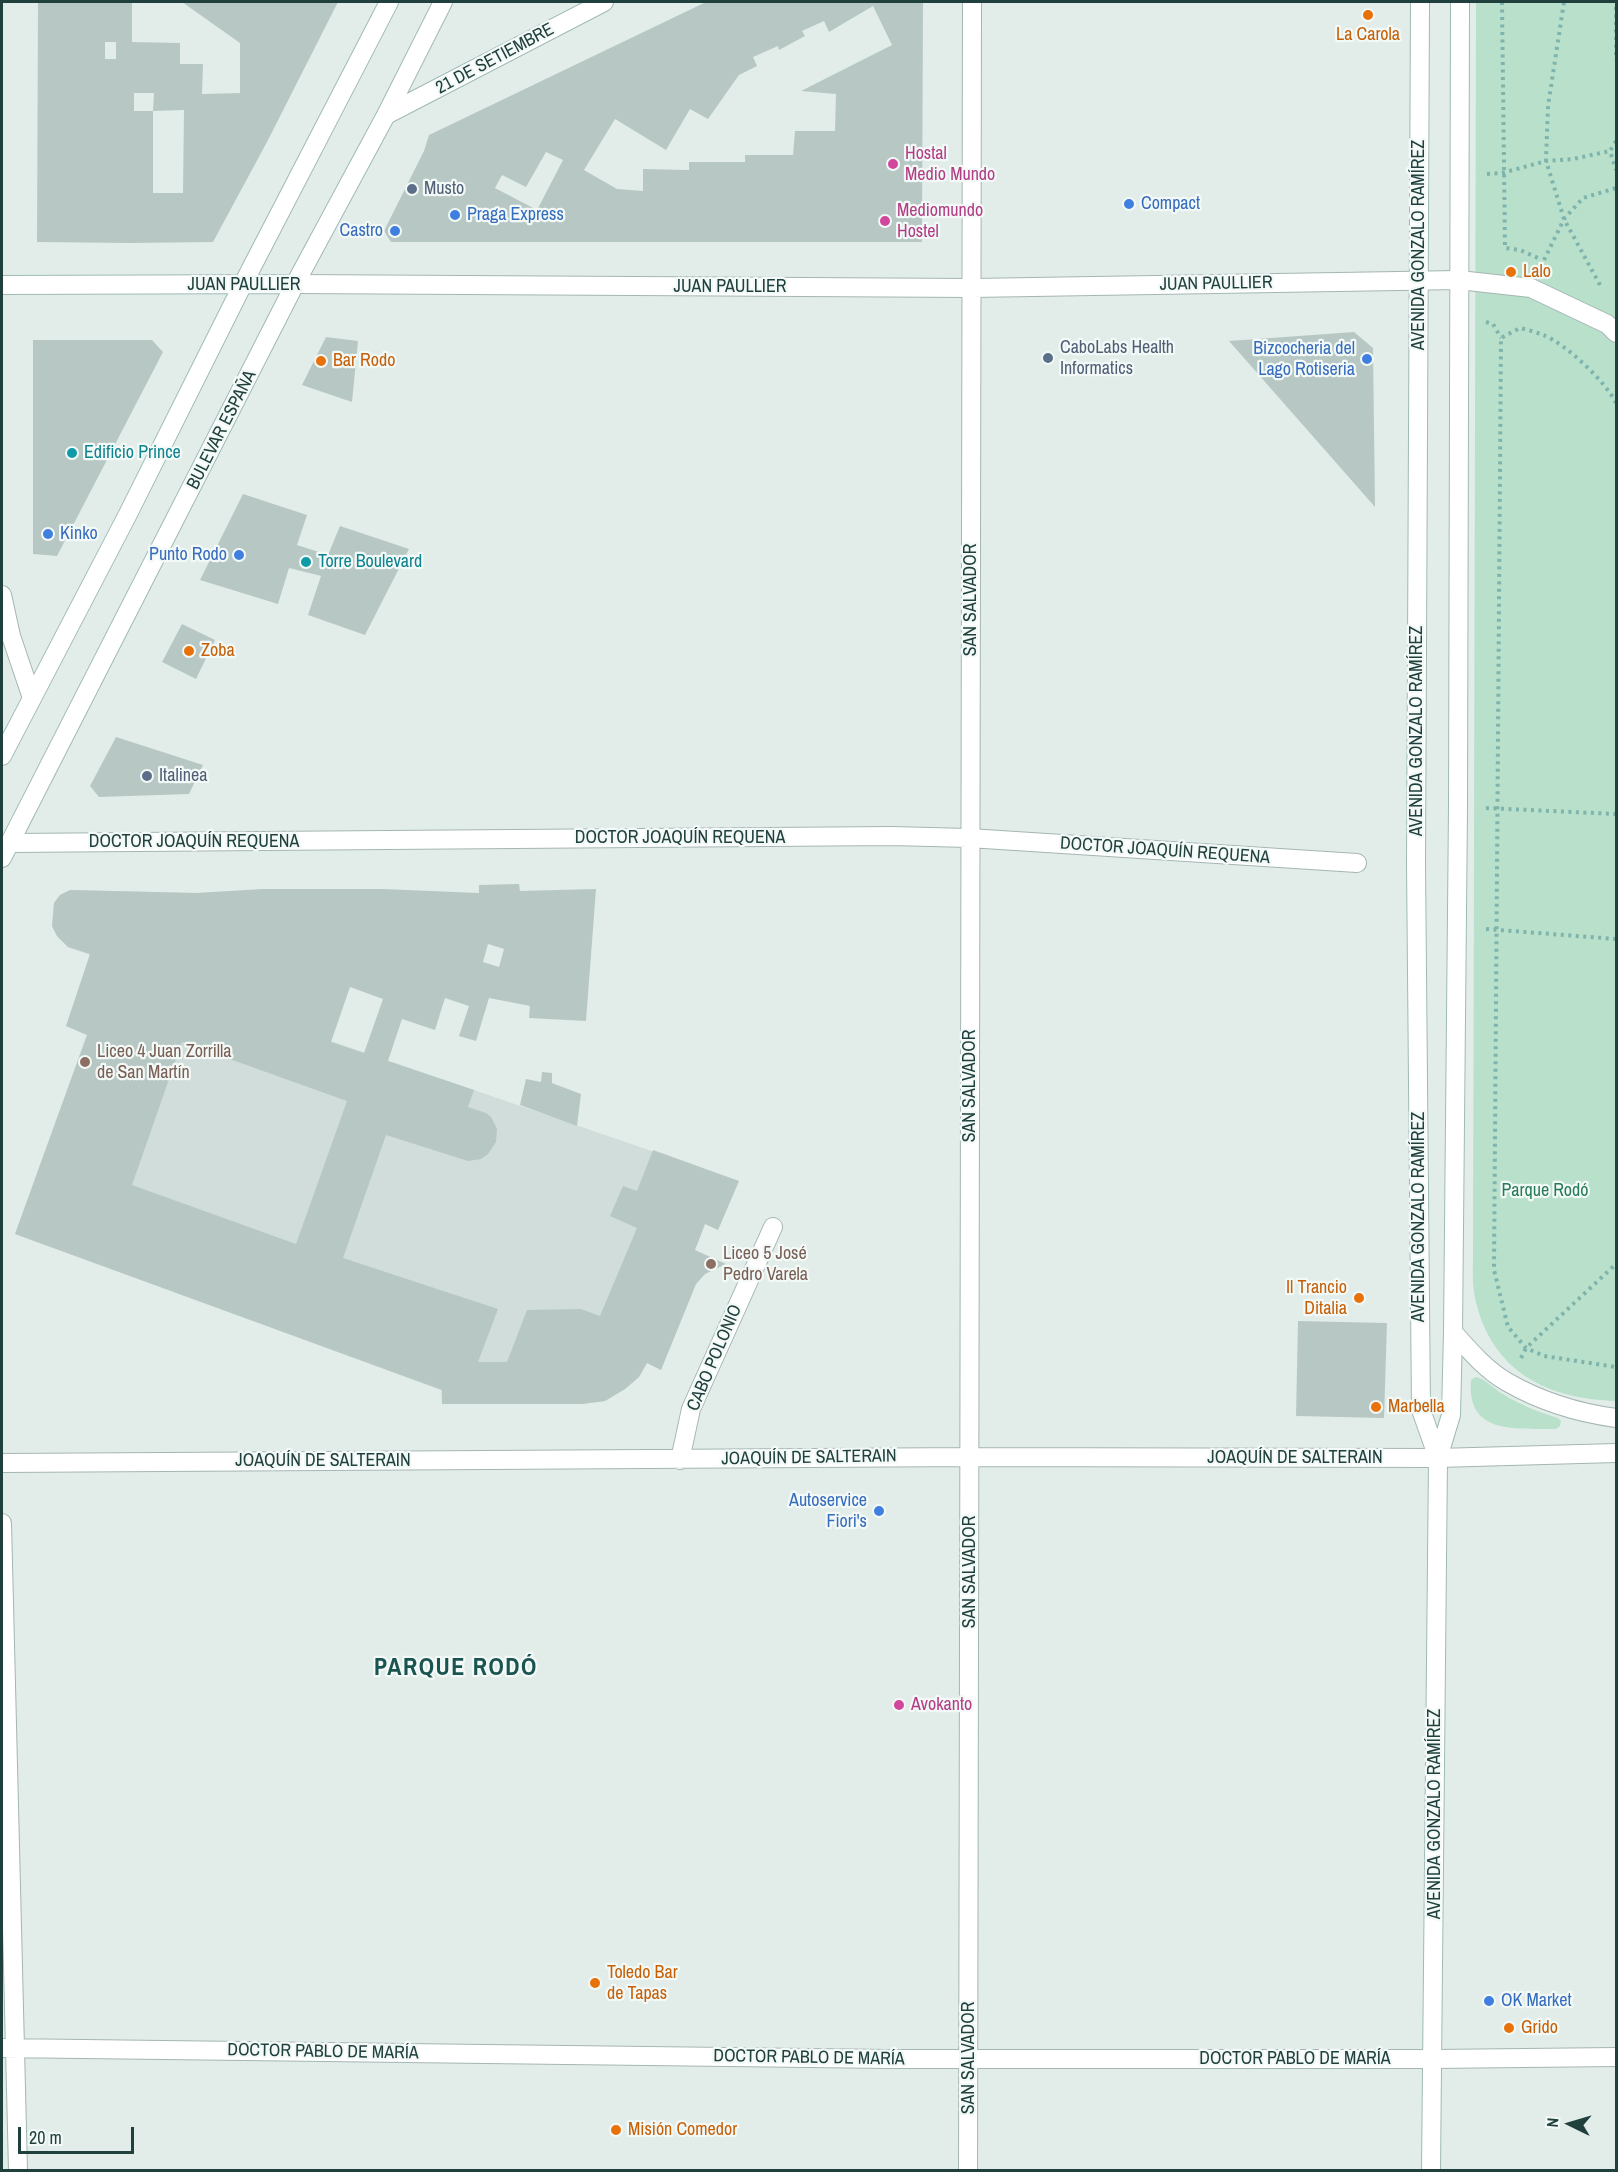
<!DOCTYPE html>
<meta charset="utf-8">
<style>
body{margin:0}
#map{position:relative;width:1618px;height:2172px;overflow:hidden;background:#e2edea;font-family:"Archivo Narrow",sans-serif}
canvas{display:block}
.frame{position:absolute;inset:0;border:3px solid #20403e;pointer-events:none}
.north{position:absolute;left:1540px;top:2094px;width:60px;height:60px;-webkit-text-stroke:4px #f3f9f7;paint-order:stroke;rotate:275deg;font-size:16px;font-weight:700;line-height:24px;text-align:center;color:#20403e}
.north::after{content:'';display:block;margin:auto;width:21px;height:27px;background:#20403e;clip-path:polygon(50% 0,100% 100%,50% 72%,0 100%)}
.scale{position:absolute;left:18px;top:2127px;width:116px;height:27px;box-sizing:border-box;border:3px solid #20403e;border-top:0;padding-left:8px;font-size:18px;line-height:21px;white-space:nowrap;color:#20403e;-webkit-text-stroke:4px #f3f9f7;paint-order:stroke}
</style>
<div id="map">
<canvas width="1618" height="2172"></canvas>
<div class="frame"></div>
<div class="north">N</div>
<div class="scale">20 m</div>
</div>
<script>
const ctx = document.querySelector('canvas').getContext('2d');
ctx.lineJoin = 'round';
function fillPath(path, color) { ctx.fillStyle = color; ctx.fill(path, 'evenodd'); }
function stroke(path, color, width, dash) { ctx.strokeStyle = color; ctx.lineWidth = width; ctx.lineCap = dash ? 'butt' : 'round'; ctx.setLineDash(dash || []); ctx.stroke(path); }
function write(font, color, halo, rows, align = 'center') {
  ctx.font = font + ' "Archivo Narrow",sans-serif'; ctx.lineWidth = 4.5; ctx.setLineDash([]); ctx.textBaseline = 'middle'; ctx.strokeStyle = halo; ctx.fillStyle = color; for (const [text, x, y, turn = 0] of rows) {
    ctx.save(); ctx.translate(x, y); ctx.rotate((+turn || 0) * Math.PI / 180); ctx.textAlign = isNaN(turn) ? turn : align; if (halo) ctx.strokeText(text, 0, 0); ctx.fillText(text, 0, 0); ctx.restore();
  }
}
fillPath(new Path2D(`
 M70,890l126,3 -31,91 574,197 -21,49 -13,-6 -10,26 10,24 -9,10 -35,86 -14,-7 -8,14 -14,12 -20,12 -23,3h-140l-1,-14 -426,-156 72,-199 -21,-9 24,-71 -22,-8 -11,-11 -5,-10 2,-23 6,-8z`), '#d0ddda');
fillPath(new Path2D(`
 M1476,2h140v1399c-70,-2 -125,-30 -141,-103 -3,-14 -2,-31 -2,-46z
 M1475,1377c10,1 19,12 28,17 17,11 36,18 55,24l3,3 -1,5 -4,3c-38,-1 -90,7 -85,-49z`), '#b9e0cb');
fillPath(new Path2D(`
 M38,2h94v40l48,1v21h23l-1,30 38,-1v-50l-58,-41h156l-71,140 -54,100 -83,1 -93,-1zM105,42h11v17h-11zM134,93h20l-1,18h-19zM184,110l-1,83h-30v-82z
 M706,2h217l-1,240h-531l-7,-11 40,-80 5,-16zM873,6l19,39 -91,46 35,3 -1,37h-40l-2,24h-48v7h-56v8l-46,-1v22l-26,-2 -33,-19 31,-51 51,31 24,-41 18,10 31,-44 18,-9 -4,-9 25,-11 1,4 26,-14 -3,-5 22,-10 5,11zM546,152l17,8 -26,50 -42,-22 7,-13 24,12z
 M1354,332l19,16 2,159 -146,-166z
 M326,337l32,4 -6,61 -50,-17z
 M33,340h119l11,12 -106,204 -24,-2z
 M243,494l64,21 -10,30 31,10 12,-29 69,23 -44,86 -57,-20 13,-39 -32,-8 -11,36 -78,-24z
 M182,624l33,16 -19,39 -34,-17z
 M116,737l87,28 -14,29 -90,3 -9,-11z
 M519,884l1,7 76,-2 -10,132 -57,-3 1,-12 -41,-8 -13,43 -17,-5 10,-30 -24,-8 -10,32 -33,-11 -14,42 86,29 -6,17 18,6 5,4 6,12 -1,13 -8,12 -7,5 -13,2 -82,-26 -43,123 155,51 -20,53h29l20,-52 54,-1 19,7 37,-88 -27,-12 13,-30 14,5 16,-41 86,31 -21,49 -13,-6 -10,26 31,14 -21,10 -9,10 -35,86 -14,-7 -8,14 -14,12 -20,12 -23,3h-140v-14l-427,-156 72,-199 -21,-9 24,-72 -22,-7 -11,-11 -5,-10 2,-23 6,-8 10,-5 126,3 67,-4h120l96,4v-8zM488,944l16,5 -5,18 -16,-5zM350,987l33,12 -19,54 -33,-11zM182,1042l165,59 -51,143 -164,-59z
 M542,1072l10,1v10l29,11 -4,32 -57,-21 6,-26 15,3z
 M1298,1321l89,2 -3,95 -88,-2z`), '#b7c8c4');
const street = new Path2D(`
 M295,284l677,4 487,-8 72,8 76,36 9,9
 M2,595l9,41 21,62
 M10,843l882,-7 77,2 388,25
 M1453,1332c16,18 33,38 54,50 33,19 72,31 109,36
 M680,1460l11,-51 82,-182
 M2,1463l968,-6 468,1 178,-5
 M2,1523l16,647
 M2,2048l887,11h544l183,-2
 M968,2170l4,-2168`);
const secondary = new Path2D(`
 M1420,2l-4,861 5,547 17,48
 M386,115l218,-113
 M2,285l293,-1
 M2,756l126,-242 114,-228 147,-284
 M2,858l293,-574 91,-169 57,-113
 M1431,2170l7,-712 13,-43 2,-83 5,-525 2,-805`);
stroke(street, '#a4b6b3', 20);
stroke(secondary, '#9fbab6', 20);
stroke(new Path2D(`
 M1502,2l3,246 15,2 18,8
 M1616,7v53
 M1616,141l-6,10 6,19
 M1487,174l15,-1 44,-12 2,-55 16,-104
 M1544,260l20,-41 19,-21 33,-10
 M1600,285l-36,-66 -18,-58 27,-2 37,-8
 M1486,322l7,2 8,14
 M1616,403c-10,-21 -51,-60 -73,-68 -7,-3 -15,-5 -23,-7l-19,10 -7,932 14,57 18,21 18,8 72,11
 M1486,808l130,6
 M1486,929l130,10
 M1521,1358l5,-10 90,-84`), '#7fb4ad', 4, [3, 4.5]);
stroke(street, '#fff', 18);
stroke(secondary, '#fff', 18);
for (const [x, y, r, color] of [
 [1368,15,6,"#e8710a"],
 [893,164,6,"#d1479c"],
 [412,189,6,"#5c6f8a"],
 [1129,204,6,"#3f7fe0"],
 [455,215,6,"#3f7fe0"],
 [885,221,6,"#d1479c"],
 [395,231,6,"#3f7fe0"],
 [1511,272,6,"#e8710a"],
 [1048,358,6,"#5c6f8a"],
 [1367,359,6,"#3f7fe0"],
 [321,361,6,"#e8710a"],
 [72,453,6,"#0f9aa8"],
 [48,534,6,"#3f7fe0"],
 [239,555,6,"#3f7fe0"],
 [306,562,6,"#0f9aa8"],
 [189,651,6,"#e8710a"],
 [147,776,6,"#5c6f8a"],
 [85,1062,6,"#8d6e63"],
 [711,1264,6,"#8d6e63"],
 [1359,1298,6,"#e8710a"],
 [1376,1407,6,"#e8710a"],
 [879,1511,6,"#3f7fe0"],
 [899,1705,6,"#d1479c"],
 [595,1983,6,"#e8710a"],
 [1489,2001,6,"#3f7fe0"],
 [1509,2028,6,"#e8710a"],
 [616,2130,6,"#e8710a"]
]) { const dot = new Path2D(); dot.arc(x, y, r, 0, 2 * Math.PI); ctx.fillStyle = color; ctx.fill(dot); stroke(dot, '#f3f9f7', 2); }
write('18px', '#c56008', '#f3f9f7', [
 ["La Carola",1368,35,"center"],
 ["Lalo",1523,272],
 ["Bar Rodo",333,361],
 ["Zoba",201,651],
 ["Il Trancio",1347,1288,"right"],
 ["Ditalia",1347,1309,"right"],
 ["Marbella",1388,1407],
 ["Toledo Bar",607,1973],
 ["de Tapas",607,1994],
 ["Grido",1521,2028],
 ["Misión Comedor",628,2130]
], 'left');
write('18px', '#20403e', '#f3f9f7', [
 ["21 DE SETIEMBRE",495,59,-28],
 ["AVENIDA GONZALO RAMÍREZ",1419,245,-90],
 ["JUAN PAULLIER",1216,284,-1],
 ["JUAN PAULLIER",244,285],
 ["JUAN PAULLIER",730,287],
 ["BULEVAR ESPAÑA",222,430,-63],
 ["SAN SALVADOR",971,600,-90],
 ["AVENIDA GONZALO RAMÍREZ",1417,731,-90],
 ["DOCTOR JOAQUÍN REQUENA",680,838],
 ["DOCTOR JOAQUÍN REQUENA",194,842],
 ["DOCTOR JOAQUÍN REQUENA",1165,851,4],
 ["SAN SALVADOR",970,1086,-90],
 ["AVENIDA GONZALO RAMÍREZ",1419,1217,-90],
 ["CABO POLONIO",715,1358,-67],
 ["JOAQUÍN DE SALTERAIN",809,1458,-1],
 ["JOAQUÍN DE SALTERAIN",1295,1458],
 ["JOAQUÍN DE SALTERAIN",323,1461],
 ["SAN SALVADOR",970,1572,-90],
 ["AVENIDA GONZALO RAMÍREZ",1435,1814,-90],
 ["DOCTOR PABLO DE MARÍA",323,2052,1],
 ["DOCTOR PABLO DE MARÍA",809,2058,1],
 ["SAN SALVADOR",969,2058,-90],
 ["DOCTOR PABLO DE MARÍA",1295,2059]
]);
write('18px', '#b23c85', '#f3f9f7', [
 ["Hostal",905,154],
 ["Medio Mundo",905,175],
 ["Mediomundo",897,211],
 ["Hostel",897,232],
 ["Avokanto",911,1705]
], 'left');
write('18px', '#4e5e75', '#f3f9f7', [
 ["Musto",424,189],
 ["CaboLabs Health",1060,348],
 ["Informatics",1060,369],
 ["Italinea",159,776]
], 'left');
write('18px', '#366cbe', '#f3f9f7', [
 ["Compact",1141,204],
 ["Praga Express",467,215],
 ["Castro",383,231,"right"],
 ["Bizcocheria del",1355,349,"right"],
 ["Lago Rotiseria",1355,370,"right"],
 ["Kinko",60,534],
 ["Punto Rodo",227,555,"right"],
 ["Autoservice",867,1501,"right"],
 ["Fiori's",867,1522,"right"],
 ["OK Market",1501,2001]
], 'left');
write('18px', '#0d838f', '#f3f9f7', [
 ["Edificio Prince",84,453],
 ["Torre Boulevard",318,562]
], 'left');
write('18px', '#785e54', '#f3f9f7', [
 ["Liceo 4 Juan Zorrilla",97,1052],
 ["de San Martín",97,1073],
 ["Liceo 5 José",723,1254],
 ["Pedro Varela",723,1275]
], 'left');
write('18px', '#267b57', '#f3f9f7', [
 ["Parque Rodó",1545,1191]
]);
ctx.letterSpacing = '1.5px';
write('bold 24px', '#1a5451', '#f3f9f7', [
 ["PARQUE RODÓ",456,1669]
]);
ctx.letterSpacing = '0px';
</script>
